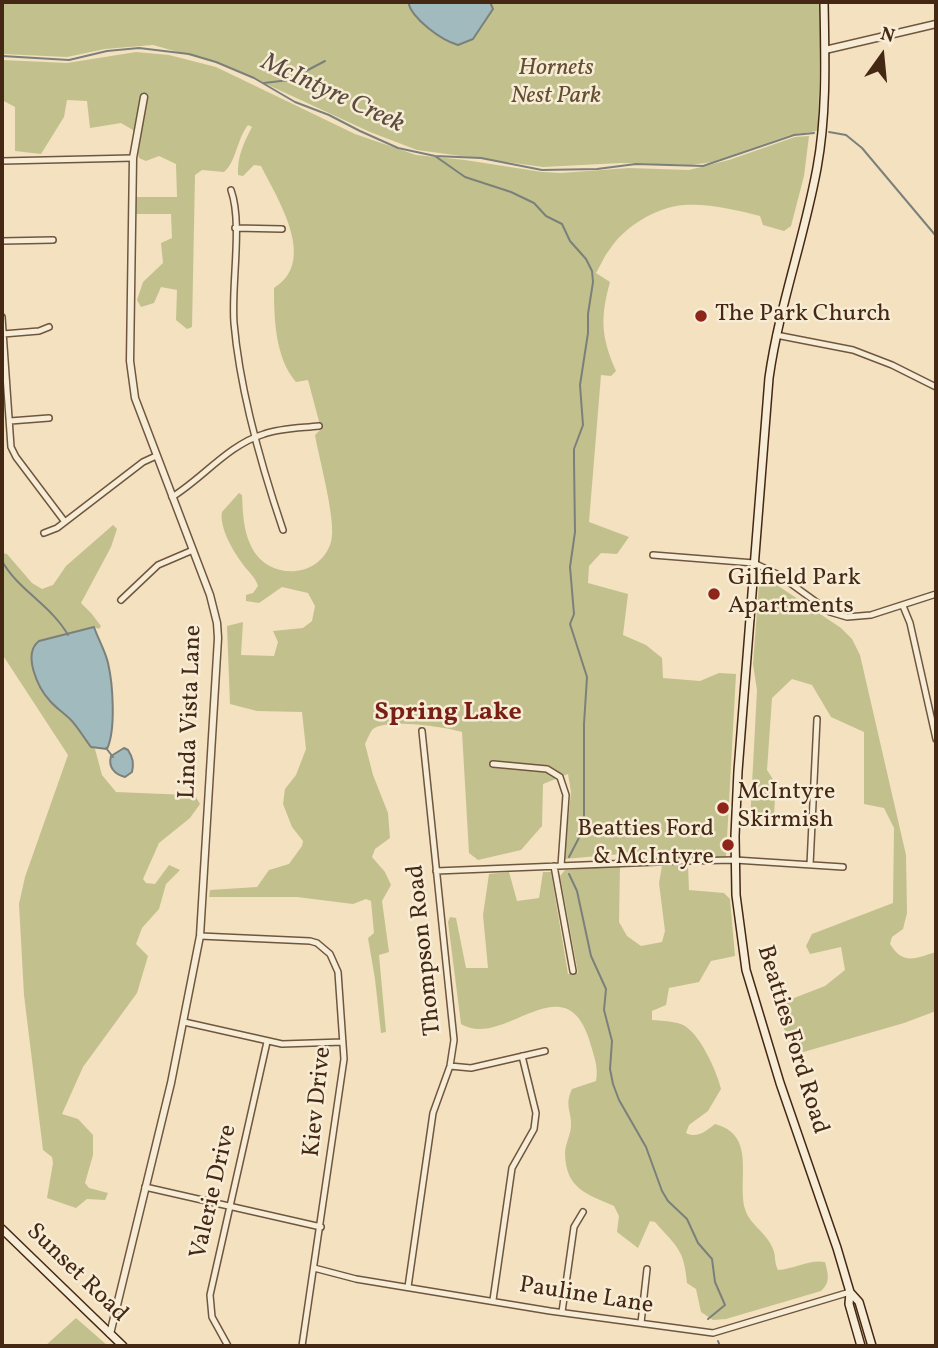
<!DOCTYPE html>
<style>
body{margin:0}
#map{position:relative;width:938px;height:1348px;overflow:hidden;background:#f3e1c0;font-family:Vollkorn,serif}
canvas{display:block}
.frame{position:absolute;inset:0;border:4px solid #452814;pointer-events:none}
.north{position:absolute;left:847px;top:21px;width:70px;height:70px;-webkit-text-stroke:5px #f7ecd6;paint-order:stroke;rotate:15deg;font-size:19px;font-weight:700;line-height:28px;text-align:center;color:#452814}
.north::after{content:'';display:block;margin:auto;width:24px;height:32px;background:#452814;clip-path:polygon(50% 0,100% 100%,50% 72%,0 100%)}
</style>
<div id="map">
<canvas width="938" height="1348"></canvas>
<div class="frame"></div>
<div class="north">N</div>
</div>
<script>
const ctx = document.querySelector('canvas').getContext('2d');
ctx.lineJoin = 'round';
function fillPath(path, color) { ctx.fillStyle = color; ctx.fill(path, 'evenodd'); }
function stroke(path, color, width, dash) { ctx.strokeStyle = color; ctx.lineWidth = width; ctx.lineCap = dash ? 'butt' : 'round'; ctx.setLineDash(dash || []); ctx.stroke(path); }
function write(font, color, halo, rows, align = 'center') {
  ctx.font = font + ' Vollkorn,serif'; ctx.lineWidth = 5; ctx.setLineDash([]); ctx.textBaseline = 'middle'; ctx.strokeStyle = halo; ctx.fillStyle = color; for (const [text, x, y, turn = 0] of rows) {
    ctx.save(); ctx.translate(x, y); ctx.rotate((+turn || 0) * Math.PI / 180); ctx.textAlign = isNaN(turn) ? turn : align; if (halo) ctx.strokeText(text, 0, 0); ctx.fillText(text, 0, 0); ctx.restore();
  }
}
fillPath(new Path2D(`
 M2,2h819l-3,129 -28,4 -78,27 -21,3 -70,-2 -78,4 -126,-17 -47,-18 -143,-66 -74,-21 -48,4 -38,8 -65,-3z
 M136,52l33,3 47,12 139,67 61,21 49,5 77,12 19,1 68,-5 60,2 40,-10 66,-23 14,-1 -5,40 -13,50 -7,5 -21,-6 -3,-9c-23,-6 -52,-13 -76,-11 -27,2 -59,21 -74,44 -6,7 -9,16 -14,24l14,9c-10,36 -9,55 6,89l-5,5 -10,-1 -12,147 40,15 -12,17 -16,-1 -12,13 -1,17 40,11 -5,41 23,10 16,13 1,20 37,3 19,-8 17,1 -10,183 -69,1v-5l-13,-1 -80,7 7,-67 -3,-18 -25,10 -1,42 -21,24 -43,10 -9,-7 -7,-121c-17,-5 -75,-14 -89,-3 -3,3 -6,11 -8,15l8,31 15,38 2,25 -15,11 -3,8 13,15 6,13 -9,16 7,51 -10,3 7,77 -5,1 -6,-54 -7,-41 6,-5 -3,-32 -5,-2 -13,5 -56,-7h-88l1,-7 47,-3 12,-17 20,-6 13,-18 1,-5 -11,-14 -9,-23 2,-15 11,-14 10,-26 -4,-37 -45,-1 -27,-7 -3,-78 16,-4 -2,33 33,1 4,-14 -5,-11 30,-3 9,-7 3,-15 -7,-13 -26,-6 -23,16 -13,-2v-6l7,-2 5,-7c-3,-10 -10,-14 -16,-23 -9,-12 -23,-36 -20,-51l17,-19 3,2c1,18 1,36 10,53 17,33 68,31 79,-6 6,-20 -12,-83 -16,-107l6,-6 -13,-49 -12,2c-21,-24 -22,-64 -22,-94 44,-27 4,-88 -13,-122l-7,-1 -11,11 -5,-1c-1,-18 6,-33 14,-48l-4,-2c-11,14 -12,37 -24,47l-22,-2 -7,5 -3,152 -5,2 -11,-9 1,-30 -16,-3 -7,16 -13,4 -4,-7 6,-18 20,-19 -2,-20 11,-5 -1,-24h-35v-17h41l-1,-33 -17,-8 -13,5 -7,-3 -6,-28 -12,-7 -31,5 -3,-27 -20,-1 -3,17 -23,37 -26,-3v-44l-13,-7v-40l65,3z
 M113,525l4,4 -6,18 -30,56 10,10 10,13 -2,3 -5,-2 -55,14 -7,24 6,17 10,18 22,18 25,31 7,26 14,17 72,3 8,2 4,7 -10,14 -31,25 -16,36 3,4 9,1 14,-19 11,5 -14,14 -7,25 -17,19 -6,16 12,12 -11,37 -54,74 -21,47 16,5 15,16v20l-8,28 4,5 19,5 -3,7 -18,-1 -11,9 -29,-10 6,-35 -1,-6 -9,-7 -19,-155 -5,-91 6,-27 43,-122 -66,-101v-101l5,1 25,29 10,6 11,-4 13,-19z
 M765,577l76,51 11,11 8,16 46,200 1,58 -4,16 -11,8 -2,7c14,22 25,14 46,8v59l-32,12 -104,30 -10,-7 -14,-41 49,-19 20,-16 -4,-23 -31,7 -4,-8 6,-12 81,-31 1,-75 -10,-20 -20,-4v-72l-33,-15 -19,-32 -20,-6 -20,19 -5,72 9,14 -2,31 -24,7 7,-132 -4,-26 6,-80z
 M688,865l1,25 35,3 6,6 5,57 -24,5 -12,21 -30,6 -3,17 -14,6v9c11,1 24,1 33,6 16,10 32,46 36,63l-13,22 -19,14 -3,8c11,6 20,-2 29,-9 42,11 22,55 30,85 4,15 23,25 28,40 3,7 1,13 5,21 16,-1 32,-11 47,-8 3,12 6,20 -4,29l-95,28 -13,1 -12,-8 -5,-23 -9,-6c-3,-34 -10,-36 -32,-61l-5,-1 -12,27 -21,-16 2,-16 -5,-10c-27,-12 -48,-17 -49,-52 0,-9 5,-18 6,-27 1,-16 -7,-21 1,-38l24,-8c3,-15 -3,-27 -7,-42 -25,-77 -86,11 -128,-15l-13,-102 2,-5 6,1 10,50h22l-5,-53 6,-41 20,-2 8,29 22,-3 4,-26h8l17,102 10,-1 -18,-97 5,-6 55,-4 -1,56 8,14 14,10 21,-4 3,-11 -6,-48 3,-17z
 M76,1318l32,28h-63z`), '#c2c18d');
const water = new Path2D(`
 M408,2h82l3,7 -20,30 -15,6c-17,-5 -46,-26 -50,-43z
 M94,627c4,12 11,23 14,36 5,21 8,67 -1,86l-16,-2c-7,-9 -13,-20 -21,-28 -6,-6 -14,-11 -20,-18 -12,-13 -28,-47 -11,-60z
 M124,748l4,2c5,8 6,13 4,22l-7,5c-11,-3 -17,-10 -14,-21z`);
fillPath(water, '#a1babe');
stroke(water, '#7c807a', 2);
stroke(new Path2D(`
 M2,56l67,4 38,-9 32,-3 50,6 27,8 38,16 41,24 34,13 31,16 38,17 37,8 46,2 61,12 55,-1 39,-5 67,2 91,-31 20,-2
 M264,83l25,-3 36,-19
 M829,132l17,3 16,13 74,88
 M435,156l30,21 46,15 23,11 12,13 16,8 8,17 16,18 6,12 1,11 -5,32v19l-8,52 3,40 -9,24v12l1,71 -5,35 4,47 -4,10 17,53 -3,47v92l-1,14 -14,27
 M2,561c16,29 49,44 66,74
 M106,748l7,9
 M569,874l8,17 14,65 15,33 -2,21 8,31 -2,28 3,15 6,16 27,47 16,44 6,10 19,18 11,24 14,16 3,23 10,23 -17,14
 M718,1341l2,5`), '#7c807a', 2);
const minor = new Path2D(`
 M2,161l131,-3
 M231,190c12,34 0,94 3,133 6,69 27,142 49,207
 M235,228l47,1
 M2,241l51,-1
 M2,317l9,130 5,10 49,65
 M3,334l36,-3 10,-4
 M776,335l77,15 39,15 44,22
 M10,421l39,-3
 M172,497c31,-19 56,-52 92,-63 17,-6 37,-6 55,-8
 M44,533l13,-5 86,-66 13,-6
 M653,555l101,8 25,12 51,37 17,5 24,-2 65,-21
 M121,600l37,-35 35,-15
 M903,606l7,17 26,116
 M493,764l54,5 13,8 6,18 -5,71
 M810,865l7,-146
 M554,866l19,105
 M436,871l246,-10 53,-1 108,7
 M200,936l110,5 7,2 13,11 8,18 6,87 -42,287
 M184,1022l98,22 61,-2
 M450,1066l21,2 74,-17
 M145,1187l176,40
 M314,1268l42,11 194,32 163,22 137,-41
 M408,1287l25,-174 17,-47 4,-26 -32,-309
 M493,1300l19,-132 22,-39 2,-16 -14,-57
 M562,1312l12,-85 9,-15
 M641,1323l6,-54
 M228,1346l-16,-29 -2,-22 57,-253`);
const tertiary = new Path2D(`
 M825,50l111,-26
 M110,1334l61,-251 29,-147 18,-298 -1,-15 -7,-28 -75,-197 -5,-37 3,-203 11,-61`);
const secondary = new Path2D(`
 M824,2c1,55 3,112 -7,166 -13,71 -38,139 -48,210l-31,393 -3,65 1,59 10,75 34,113 57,165 13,44 -1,12 12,42
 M2,1229l121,117
 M850,1292l9,10 13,44`);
stroke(minor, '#70563f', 8);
stroke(tertiary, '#70563f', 9);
stroke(secondary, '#452814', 10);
stroke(minor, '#f7ecd6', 5);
stroke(tertiary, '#f7ecd6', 6);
stroke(secondary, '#f7ecd6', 7);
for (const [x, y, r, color] of [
 [701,316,7,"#8f2418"],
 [714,594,7,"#8f2418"],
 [723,808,7,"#8f2418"],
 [728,845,7,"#8f2418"]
]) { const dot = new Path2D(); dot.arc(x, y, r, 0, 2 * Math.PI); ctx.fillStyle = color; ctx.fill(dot); stroke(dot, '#f7ecd6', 2.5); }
write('italic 24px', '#644e32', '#f7ecd6', [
 ["Hornets",556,70],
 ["Nest Park",556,98]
]);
write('24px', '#452814', '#f7ecd6', [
 ["The Park Church",715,316],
 ["Gilfield Park",728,580],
 ["Apartments",728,608],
 ["McIntyre",737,794],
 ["Skirmish",737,822],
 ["Beatties Ford",714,831,"right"],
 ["& McIntyre",714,859,"right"]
], 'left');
write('24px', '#452814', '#f7ecd6', [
 ["Linda Vista Lane",192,712,-88],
 ["Thompson Road",426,950,-96],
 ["Beatties Ford Road",791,1040,73],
 ["Kiev Drive",319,1102,-84],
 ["Valerie Drive",215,1192,-77],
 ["Sunset Road",76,1274,44],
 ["Pauline Lane",586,1297,9]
]);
write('italic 26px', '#5c4c3e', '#f7ecd6', [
 ["McIntyre Creek",332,95,25]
]);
write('bold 26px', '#7a1f14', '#f7ecd6', [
 ["Spring Lake",448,714]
]);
</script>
